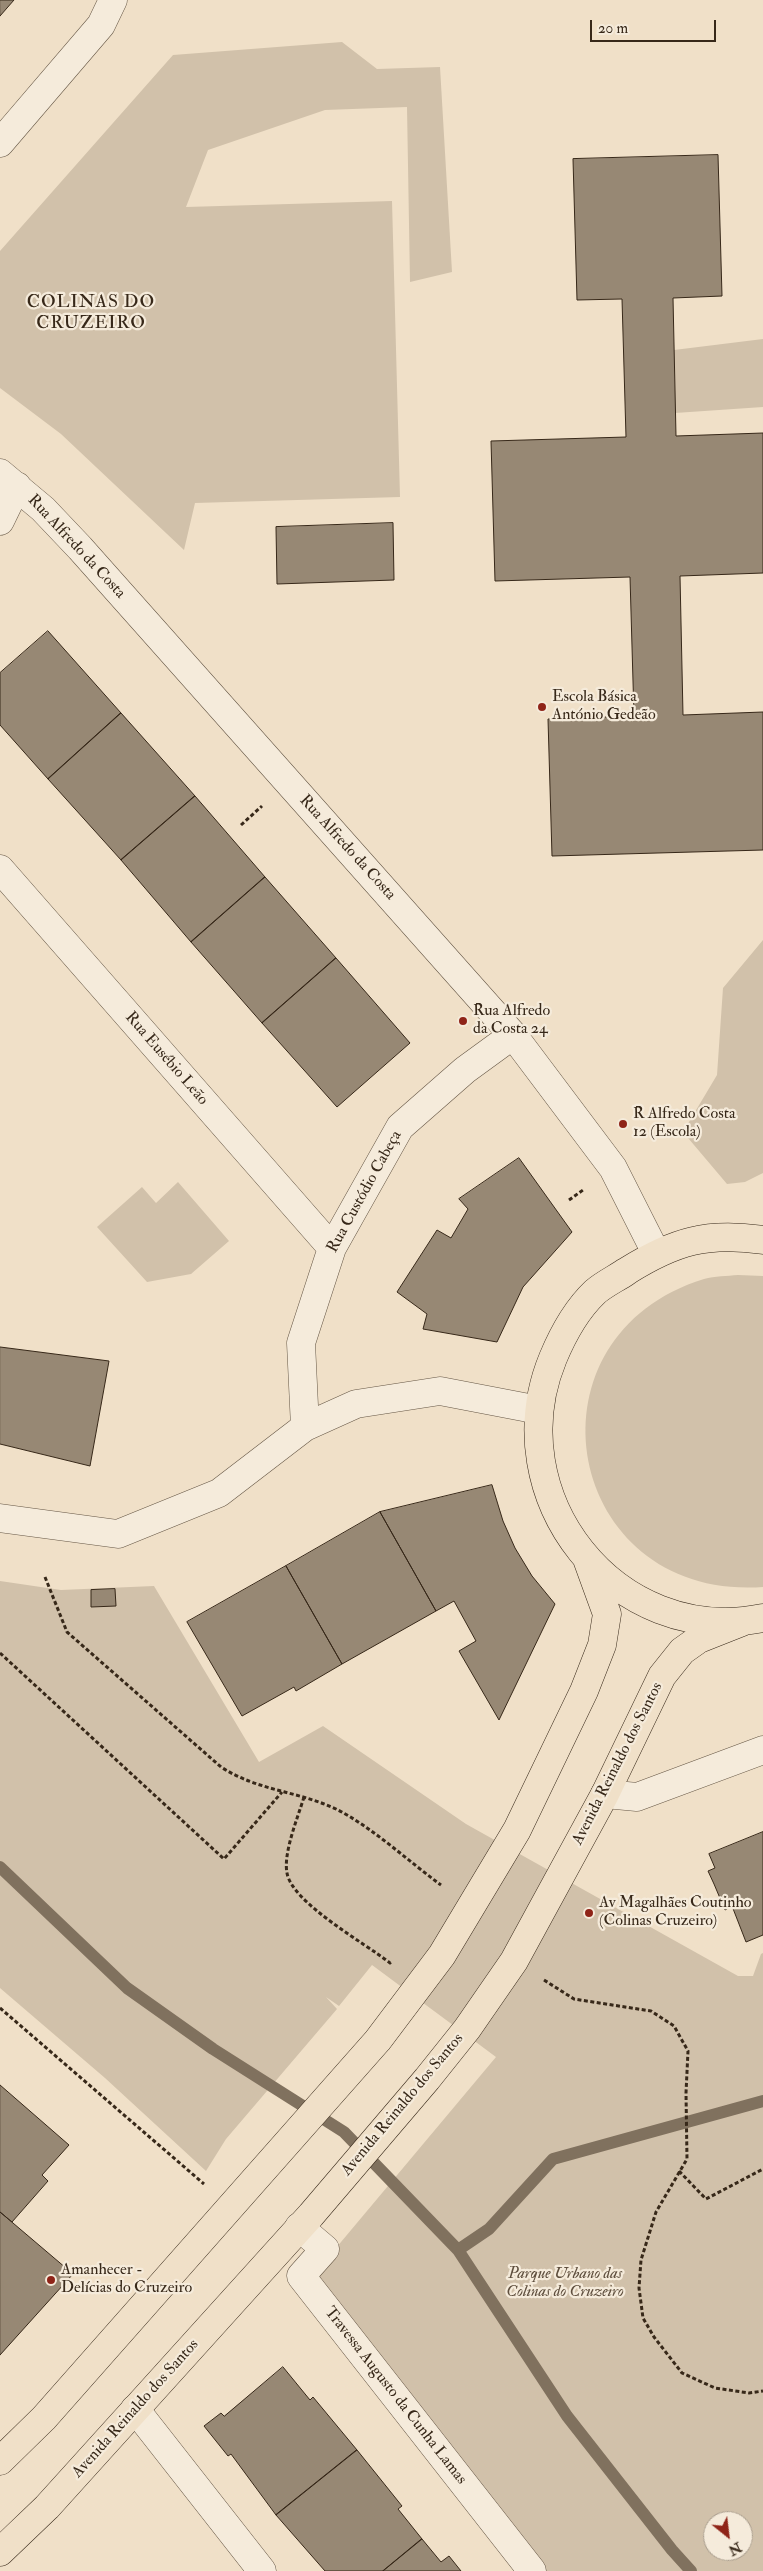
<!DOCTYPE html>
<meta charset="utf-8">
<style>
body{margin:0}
#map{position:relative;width:763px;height:2571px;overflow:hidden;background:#f0e0c8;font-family:"IM FELL Double Pica",serif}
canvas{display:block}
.north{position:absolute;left:703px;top:2511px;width:50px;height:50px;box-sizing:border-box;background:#f5ebdb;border:1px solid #a99d8d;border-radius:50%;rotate:151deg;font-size:14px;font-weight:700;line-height:20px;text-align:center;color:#372819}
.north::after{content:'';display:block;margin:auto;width:18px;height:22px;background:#8f2418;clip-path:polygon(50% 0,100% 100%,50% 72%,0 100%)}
.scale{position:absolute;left:590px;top:20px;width:126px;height:22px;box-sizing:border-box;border:2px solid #372819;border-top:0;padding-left:6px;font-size:15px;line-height:18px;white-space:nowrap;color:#372819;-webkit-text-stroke:4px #f5ebdb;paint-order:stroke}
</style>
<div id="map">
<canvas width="763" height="2571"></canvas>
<div class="north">N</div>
<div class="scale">20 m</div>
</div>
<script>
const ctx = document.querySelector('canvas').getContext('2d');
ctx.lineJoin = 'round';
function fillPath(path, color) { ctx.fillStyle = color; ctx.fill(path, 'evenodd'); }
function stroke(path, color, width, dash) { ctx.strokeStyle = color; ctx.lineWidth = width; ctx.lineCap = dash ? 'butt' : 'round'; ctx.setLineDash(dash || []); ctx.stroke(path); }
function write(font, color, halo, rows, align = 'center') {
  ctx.font = font + ' "IM FELL Double Pica",serif'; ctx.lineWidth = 4.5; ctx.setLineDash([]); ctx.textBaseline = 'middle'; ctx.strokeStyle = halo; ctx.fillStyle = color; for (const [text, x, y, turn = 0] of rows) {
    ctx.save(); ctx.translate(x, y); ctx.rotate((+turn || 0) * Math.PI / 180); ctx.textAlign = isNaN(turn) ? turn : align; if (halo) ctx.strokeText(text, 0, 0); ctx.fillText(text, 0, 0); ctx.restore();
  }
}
fillPath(new Path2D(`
 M342,42l35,27 63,-2 12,205 -42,10 -3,-175 -82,3 -117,40 -22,57 206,-6 8,296 -205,6 -11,47 -123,-116 -61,-46v-137l173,-196z
 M763,339v68l-88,6 -1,-63z
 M763,940v233l-18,9 -18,2 -44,-52 34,-57 6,-87z
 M178,1182l51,59 -38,33 -44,8 -50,-55 45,-40 14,16z
 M738,1275l25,1v311c-199,14 -247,-250 -59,-308 11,-3 23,-3 34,-4z
 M0,1581l61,9 93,-4 105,176 64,-36 143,98 272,152h15l8,-22 2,-1v618h-229l-224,-292 186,-222 -124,-92 -33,41 -13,-9 11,12 -111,130 -20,32 -101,-93 -105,-90zM713,2521h30v30h-30z`), '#d1c1aa');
stroke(new Path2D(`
 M0,1867l127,121 86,61 131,83 114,118 31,-21 64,-70 210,-58
 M458,2250l109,166 105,134 19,21`), '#80715e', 12);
const building = new Path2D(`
 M0,0h14l-14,16z
 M718,155l4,141 -49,2 3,138 87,-3v140l-83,3 3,139 80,-3v138l-211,6 -4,-137 86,-3 -4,-139 -135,4 -4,-140 135,-4 -4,-138 -45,1 -4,-141z
 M393,523l1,57 -117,4 -1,-57z
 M48,631l73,82 -73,66 -48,-54v-52z
 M121,713l74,83 -74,64 -73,-81z
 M195,796l70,81 -74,65 -70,-82z
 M265,877l71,81 -74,65 -71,-81z
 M336,958l74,85 -73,64 -75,-84z
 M519,1158l53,74 -49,55 -26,55 -74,-13 4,-15 -30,-22 40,-62 14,8 17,-29 -9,-10z
 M0,1347l109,14 -19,105 -90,-22z
 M492,1485l11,36 12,27 17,28 23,28 -56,116 -40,-69 17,-10 -22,-40 -18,10 -56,-99z
 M380,1512l56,99 -94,53 -56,-98z
 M286,1566l56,98 -46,27 -2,-4 -52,29 -55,-94z
 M115,1589l1,17 -25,1v-17z
 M763,1832v103l-17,7 -14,-36 -7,4 -11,-26 -6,-13 7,-3 -6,-14z
 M0,2085l69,60 -27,30 6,6 -36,41 -12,-10z
 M0,2212l73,62 -73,81z
 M283,2367l27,33 3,-3 44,53 -81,65 -45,-61 -3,2 -24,-30 17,-13 3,3z
 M357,2450l45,56 -4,3 24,30 -39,32h-58l-49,-56z
 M422,2539l19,23 8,-6 12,15h-78z`);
fillPath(building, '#978874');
stroke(building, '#372819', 1);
const minor = new Path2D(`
 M0,143l101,-118 12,-25
 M0,473l43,36 37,39 433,487 100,133 43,85
 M0,521l17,-35
 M0,869l332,379
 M305,1427l-4,-84 31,-95 68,-121 65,-57 48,-35
 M0,1518l118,16 101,-41 86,-66 51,-23 84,-13 99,19
 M605,1794l32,3 126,-47
 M299,2227l26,22 -24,27 231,295
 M135,2409l127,162`);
const major = new Path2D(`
 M763,1240c-56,-8 -88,1 -136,31 -10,7 -23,13 -32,21 -19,18 -32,42 -42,66 -57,138 62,290 210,260
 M0,2461l44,-43 334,-378 64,-85 75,-125 67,-139 18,-46 5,-31 -20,-55
 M0,2552l47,-45 264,-292 116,-136 40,-50 47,-68 91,-167 57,-118 20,-25 17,-12 43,-17`);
stroke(minor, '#655645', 29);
stroke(major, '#372819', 29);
stroke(new Path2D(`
 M241,825l21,-19
 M569,1200l14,-10
 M45,1577l22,55 154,135c37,24 77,24 115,42 36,18 72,52 105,76
 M0,1653l224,206 58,-67
 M304,1797c-6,20 -21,56 -17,76 5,30 78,70 103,90l1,-1
 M544,1980l30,19 77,12 23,15 14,25 -2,42 1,66 -31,53 -15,48 -2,28 4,30 11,19 28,36 33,15 34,5 14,-2
 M0,2008l204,176
 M679,2171l27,28 57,-30`), '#372819', 3, [4, 2.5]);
stroke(minor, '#f5ebdb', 28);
stroke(major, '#f0e0c8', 28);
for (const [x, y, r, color] of [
 [542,707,5,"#8f2418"],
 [463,1021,5,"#8f2418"],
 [623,1124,5,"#8f2418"],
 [589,1913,5,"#8f2418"],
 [51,2280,5,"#8f2418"]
]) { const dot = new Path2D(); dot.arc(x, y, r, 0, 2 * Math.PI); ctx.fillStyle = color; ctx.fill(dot); stroke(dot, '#f5ebdb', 2); }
write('16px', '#372819', '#f5ebdb', [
 ["Rua Alfredo da Costa",76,547,47],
 ["Rua Alfredo da Costa",347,848,48],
 ["Rua Eusébio Leão",166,1059,49],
 ["Rua Custódio Cabeça",365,1192,-61],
 ["Avenida Reinaldo dos Santos",618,1764,-63],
 ["Avenida Reinaldo dos Santos",403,2105,-50],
 ["Travessa Augusto da Cunha Lamas",395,2396,52],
 ["Avenida Reinaldo dos Santos",136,2409,-48]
]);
write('16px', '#372819', '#f5ebdb', [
 ["Escola Básica",552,698],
 ["António Gedeão",552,716],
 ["Rua Alfredo",473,1012],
 ["da Costa 24",473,1030],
 ["R Alfredo Costa",633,1115],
 ["12 (Escola)",633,1133],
 ["Av Magalhães Coutinho",599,1904],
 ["(Colinas Cruzeiro)",599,1922],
 ["Amanhecer -",61,2271],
 ["Delícias do Cruzeiro",61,2289]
], 'left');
write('italic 16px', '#5e4e3d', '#f5ebdb', [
 ["Parque Urbano das",565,2275],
 ["Colinas do Cruzeiro",565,2293]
]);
ctx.letterSpacing = '1px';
write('18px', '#372819', '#f5ebdb', [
 ["COLINAS DO",91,303],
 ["CRUZEIRO",91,324]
]);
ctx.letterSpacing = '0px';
</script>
